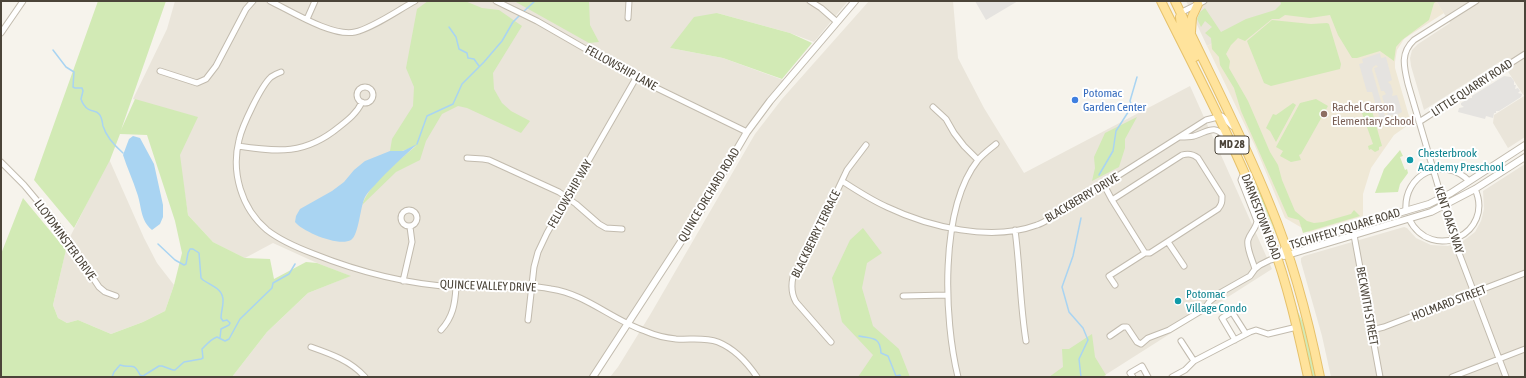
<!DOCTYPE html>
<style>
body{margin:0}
#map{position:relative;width:1526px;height:378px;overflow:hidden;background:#f6f3ec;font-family:"Asap Condensed",sans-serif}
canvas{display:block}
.frame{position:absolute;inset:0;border:2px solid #4b4439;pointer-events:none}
</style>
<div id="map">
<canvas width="1526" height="378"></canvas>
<div class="frame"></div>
</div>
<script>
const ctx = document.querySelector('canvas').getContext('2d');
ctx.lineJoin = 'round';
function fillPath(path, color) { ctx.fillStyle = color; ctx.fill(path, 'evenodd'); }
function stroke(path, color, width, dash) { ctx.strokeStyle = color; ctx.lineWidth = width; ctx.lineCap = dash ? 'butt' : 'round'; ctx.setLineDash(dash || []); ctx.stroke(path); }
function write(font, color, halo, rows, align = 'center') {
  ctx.font = font + ' "Asap Condensed",sans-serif'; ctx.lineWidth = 4; ctx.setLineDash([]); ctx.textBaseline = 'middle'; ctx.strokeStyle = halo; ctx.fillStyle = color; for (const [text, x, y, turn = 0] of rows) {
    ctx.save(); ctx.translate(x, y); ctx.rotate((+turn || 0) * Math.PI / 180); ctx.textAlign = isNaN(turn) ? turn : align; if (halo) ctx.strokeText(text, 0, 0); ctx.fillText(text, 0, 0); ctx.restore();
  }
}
fillPath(new Path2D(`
 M175,1h673l-34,41 -24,-9 -73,-20 -47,35 53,10 63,23 -16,20 -177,276h-361l35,-45 41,-39 42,-17 -33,-13 -44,-20 -28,15 -32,-16 -25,-27 -10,-64 5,-37 -50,-15 34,-70z
 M869,1h84l5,57 26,50 40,65 166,-87 82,183 -170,108h-492l8,-10 32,-52 105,-181 27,-35z
 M1186,1h118l-97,45z
 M1436,1h89v136l-17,11 -15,-25 1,-8 30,-19 -23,-35 -77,49 -13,-44 -1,-8 2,-8 6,-6 32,-21z
 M109,159l35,79 13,25 17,22 -9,26 -22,11 -32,12 -33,-14 -11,3 -9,-5 -5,-13 15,-64z
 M1525,164v213h-194l-9,-41 -21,-74v-4l3,-2 100,-29 3,1 9,10 15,7 17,1 15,-5 12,-9 6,-11 3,-12 -1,-18z`), '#eae5da');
fillPath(new Path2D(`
 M1304,1h132l8,12 -34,22 -6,4 -7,11 -2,12v6l16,55 -17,12 -23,33 -8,26v22l-54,16 -24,-14 -30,-72 -48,-100z`), '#efe8d6');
fillPath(new Path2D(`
 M98,1h68l-45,129 14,-31 63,18 -18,38 8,60 25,27 32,16 25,1 4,20 32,-17 11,1 34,13 -43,17 -41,39 -35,45h-231v-123l22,-56 43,52 -13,55 5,13 9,5 11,-3 33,14 32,-12 22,-11 9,-26 8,-32 -7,-32 -28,-86 -27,-1 -10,26 -36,68 -40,-48z
 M428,1h37l17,7 17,2 23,16 -29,47 1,16 8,14 9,8 19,10 -9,12 -54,-25 -9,-2 -16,8 -16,27 -6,19 -24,12 -34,33c10,-24 34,-42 54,-59l-14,5h-12l2,-12 21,-33 1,-19 -8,-19 11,-59z
 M514,1h75l1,24 9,17 -10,1z
 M1280,1h157l-3,2 -5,17 -27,20 -6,7 -2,14 -14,-10 -23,7h-5l-14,-23 -8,-20 -20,3 -25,-3 -6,4h-7l-27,22 -7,-3 -7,7 -5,9 4,7 -1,7 19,33 22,51 8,13 4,15 13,31 12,10 7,2 9,-1 28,-8 3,-4 6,6 -57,17 -4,-13 -11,-3 -47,-106 -7,-23 -14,-23 -1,-8 -7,-8 -1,-11 -6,-5 7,-6 -7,-6 -4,6 -4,-8 3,-7 5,-4 16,24 25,-13 29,-9 6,-6z
 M717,13l73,20 22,10 -30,36 -59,-21 -53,-10 24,-31z
 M1272,20l39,4 16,-1 2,1 12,40 -1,5 -69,17 -7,-3 -17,-42z
 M1316,99l12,7 -27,48 -2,1 2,5 -10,2 -11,-6 3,-5 -7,-4 24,-44z
 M1293,103l3,2 -20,37 -6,-11 -4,-3 7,-14 3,1z
 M1372,111l10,35 -3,1v3l-4,2 -4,-3 -2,1 -1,-4 5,-2 -11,-31z
 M1137,117l-12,22v9l-6,19 -27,14 3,-13 -1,-11 11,-24z
 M1226,123l27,57 12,22 13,37 -20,-47 -32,-66z
 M1400,150l3,6 -3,1 5,13 2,-1 1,4 -8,11 -2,8 -23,1 9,-24z
 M863,228l19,25 -15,10 -5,25 11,38 26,23 11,28h-52l15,-22 -31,-33 -10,-44 18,-38z
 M1284,267l14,45 8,17 10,48h-5z
 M1092,334l3,23 11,18 -4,2h-53l14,-10 -1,-18h7z`), '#d2eab5');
fillPath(new Path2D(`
 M975,1h43l-32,19z
 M1380,53l1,5 5,-1 6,23 -4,2 3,3 2,7 -1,4 5,-1 5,17 -4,2 1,7 -1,3 -7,3h-6l-4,-4 -9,-31h-5l-8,-28 4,-1 -1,-4zM1376,65l2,2 -4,1 7,23h3l2,3 -4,2 7,23 2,-1 -1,-2 2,-1 2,2 -1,4 -2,1 -3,-1 -2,-2 -14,-49 1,-3z
 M1504,76l7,1 3,4v4h2l-1,4 3,-1 2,3 -2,2 4,1 -1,3 -22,14h-3v2h-2l-1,5 -7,-2 -1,3 -27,-7 1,-4 5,-1 -3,-2v-2l9,-5h2v-2z`), '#e5e3e0');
fillPath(new Path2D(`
 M133,136l7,2 14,26 9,41v12l-3,7 -8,6c-12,-10 -10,-23 -15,-37 -4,-13 -10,-25 -14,-38l6,-16z
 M417,144c-15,14 -29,26 -42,41 -4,4 -8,8 -10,12 -5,10 -6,38 -14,43 -12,7 -48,-8 -56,-18l1,-6 4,-7 32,-18 12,-9 10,-12 11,-9 25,-10h13z`), '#a9d4f2');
stroke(new Path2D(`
 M523,12l12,-11
 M449,27l7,10 3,12 8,4 1,5 6,1 5,7
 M53,50l13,17 8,5 -1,15 2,1h7l1,3 -2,8c1,3 4,8 7,10 4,3 8,1 11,5 3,3 3,7 4,12 3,10 12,20 20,27
 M417,144l10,-28 26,-12 9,-20 22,-22 18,-21 11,-19 7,-7
 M1099,175l14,-24 3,-20 16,-25 -2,-5 7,-24
 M158,244l17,16 9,5 2,-1 2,-11 2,-4h3l6,4 2,25 2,2c9,6 21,9 20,22 0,5 -2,10 -2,16l2,3 4,-1 3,3 -1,2 -8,4 -1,9
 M859,336c13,3 21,0 22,17l7,3 8,20 4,-1 1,2
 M112,377l2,-5 6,-7c12,4 13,-4 20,10l3,1 16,-10h3l11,4h2l9,-8 17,-3 2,-1 -1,-9c5,-5 9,-10 15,-12l8,4 4,-2 11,-20 32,-31 1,-5 16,-9 6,-10
 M1081,377l-2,-18 9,-19 -5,-12 -14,-16 -7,-25 11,-31 8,-38`), '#a9d4f2', 1.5);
const minor = new Path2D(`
 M270,1c21,10 62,36 85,31 18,-4 43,-22 60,-31
 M496,1l41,20 99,57 111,54
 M810,1l11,7 16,14
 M1476,1l-62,39c-14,13 -10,27 -6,44l46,156 52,137
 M1180,13l24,-12
 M628,18l1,-17
 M307,19l8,-18
 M1,33l22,-32
 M160,71l37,12 9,-4 10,-13 30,-57 7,-8
 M281,72c-3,1 -7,3 -10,5 -10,9 -29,49 -32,63 -8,32 2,68 28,90 14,11 31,18 47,24 45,18 93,30 141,33 32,2 65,-4 96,2 35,5 61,31 94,42 9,4 21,7 31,8 14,1 28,-2 42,3 17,7 29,20 39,35
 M357 95a8 8 0 1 1 16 0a8 8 0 1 1-16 0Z
 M933,107l13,12 8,14 10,13 14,14
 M1419,122l106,-68
 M1180,137c5,0 9,0 14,-1 14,-4 20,-13 32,2
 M238,146c40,6 67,9 101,-19 9,-7 18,-14 23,-25
 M467,158l16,1 6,1 70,32 17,12 23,20 7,4 16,1
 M1,162l23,23 36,43 39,59 6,5 11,4
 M1244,173l-3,7 16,41c-1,8 -7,12 -9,19 -2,8 5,21 7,29
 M842,181c14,9 29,19 45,26 42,20 104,35 150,18 7,-2 13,-7 19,-10l150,-95 16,-4 10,10
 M1104,185l8,15 70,-45c7,-2 11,-1 16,3l24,38c0,6 0,8 -4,13l-68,44h-5l-33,-53
 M401 218a8 8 0 1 1 16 0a8 8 0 1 1-16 0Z
 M1406,211c-3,-37 37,-56 63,-30
 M1409,219c23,45 86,14 66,-30
 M1015,230c5,37 5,74 11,111
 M1354,235l26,142
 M1168,242l16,24
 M403,281l9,-39 -2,-15
 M1115,285l-6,-9 36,-23
 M903,296l44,-1
 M528,320l6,-53 4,-15 9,-19 89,-155
 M441,330c12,-13 14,-26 15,-43
 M1372,330l12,-3 141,-54
 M1110,336l13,-9h4l10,15 4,2 7,-6 21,-8 35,-21 6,-8 10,-8 30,-17 5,-7 5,-4 10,-5 8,-2
 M1235,340l-13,-22 10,-6 14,22
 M1181,341l13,20
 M831,342l-35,-40c-4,-7 -5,-16 -3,-25l26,-48 28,-59 19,-25
 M311,347c20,7 40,14 54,30
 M958,377c-14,-57 -19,-168 20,-217 5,-6 12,-11 18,-16
 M1133,377l-3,-4 12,-7 6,11
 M1172,377l13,-7 9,-9 56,-29 6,-2 12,4 29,-7
 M1452,377l73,-28`);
const tertiary = new Path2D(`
 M1284,256l147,-44 44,-23 50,-32
 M1278,258l8,-12 143,-42 22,-11 74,-48
 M593,377l106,-163 48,-82 23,-31 85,-100`);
const primary = new Path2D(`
 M1161,1c39,79 82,158 111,242 16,43 26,89 36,134
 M1175,1c32,68 67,134 95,204 23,55 38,113 50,172
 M1180,17l1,10 14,30
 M1191,32l1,-15 6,-13`);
stroke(minor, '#c2bbae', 7);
stroke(tertiary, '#c2bbae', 8);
stroke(primary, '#e6c16a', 10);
stroke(minor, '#fff', 5);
stroke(tertiary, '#fff', 6);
stroke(primary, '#ffe39c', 8);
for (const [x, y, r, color] of [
 [1075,100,4,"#3f7fe0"],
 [1324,114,4,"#8d6e63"],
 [1410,160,4,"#0f9aa8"],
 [1178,301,4,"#0f9aa8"]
]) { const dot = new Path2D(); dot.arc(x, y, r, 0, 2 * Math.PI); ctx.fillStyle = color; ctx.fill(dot); stroke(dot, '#fff', 1.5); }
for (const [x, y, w] of [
 [1232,145,34]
]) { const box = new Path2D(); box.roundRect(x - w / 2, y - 9, w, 18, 3); ctx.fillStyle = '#fff'; ctx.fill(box); stroke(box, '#4b4439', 1); }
write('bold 11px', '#4b4439', null, [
 ["MD 28",1232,145]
]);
write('12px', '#4b4439', '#fff', [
 ["FELLOWSHIP LANE",621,68,29],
 ["LITTLE QUARRY ROAD",1472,88,-33],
 ["FELLOWSHIP WAY",570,194,-60],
 ["QUINCE ORCHARD ROAD",709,195,-59],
 ["BLACKBERRY DRIVE",1082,198,-31],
 ["DARNESTOWN ROAD",1261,217,69],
 ["KENT OAKS WAY",1449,220,72],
 ["TSCHIFFELY SQUARE ROAD",1345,229,-17],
 ["BLACKBERRY TERRACE",816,234,-64],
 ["LLOYDMINSTER DRIVE",65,240,54],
 ["QUINCE VALLEY DRIVE",488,286,2],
 ["HOLMARD STREET",1449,303,-21],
 ["BECKWITH STREET",1367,306,80]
]);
write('12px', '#366cbe', '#fff', [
 ["Potomac",1083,93],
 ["Garden Center",1083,107]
], 'left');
write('12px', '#785e54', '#fff', [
 ["Rachel Carson",1332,107],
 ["Elementary School",1332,121]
], 'left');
write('12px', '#0d838f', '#fff', [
 ["Chesterbrook",1418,153],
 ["Academy Preschool",1418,167],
 ["Potomac",1186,294],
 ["Village Condo",1186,308]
], 'left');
</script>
